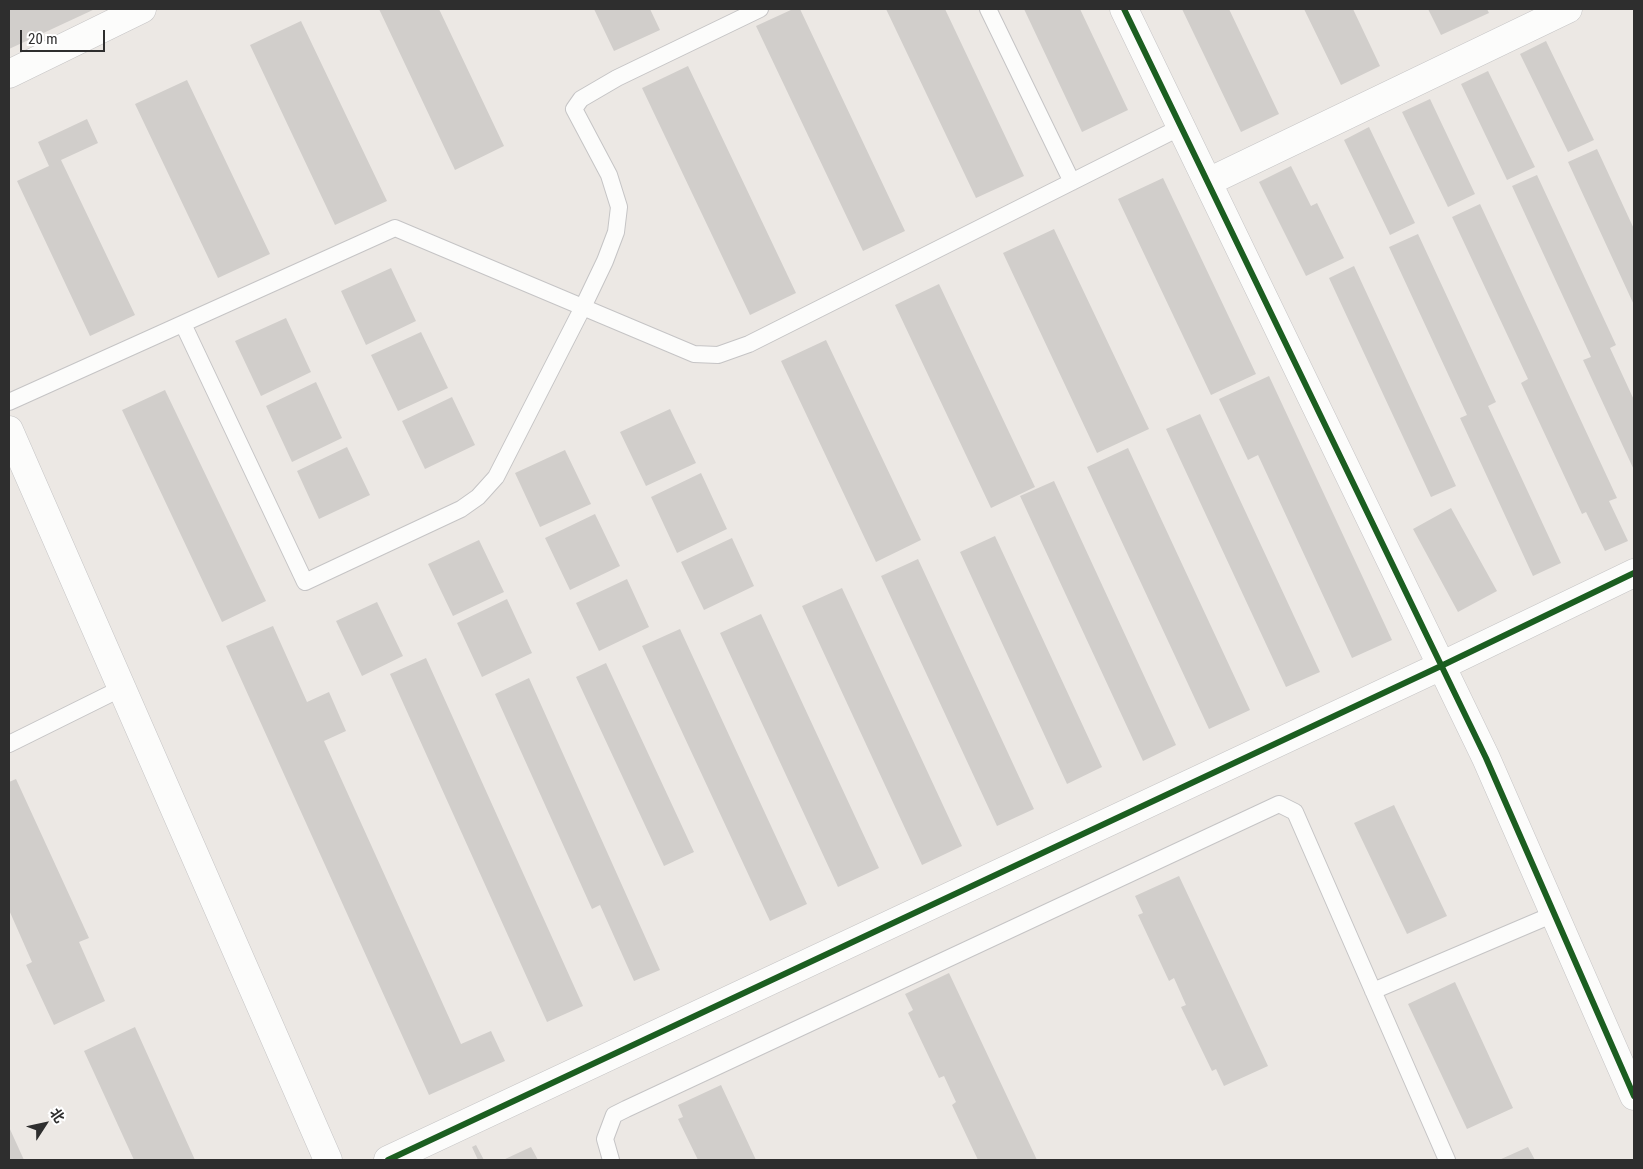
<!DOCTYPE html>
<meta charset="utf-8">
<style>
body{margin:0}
#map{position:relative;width:1643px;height:1169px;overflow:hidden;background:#ece8e4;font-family:"Roboto Condensed","Noto Sans SC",sans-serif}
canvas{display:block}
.frame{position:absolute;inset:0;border:10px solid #2e2e2e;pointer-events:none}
.north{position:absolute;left:20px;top:1099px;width:50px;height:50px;-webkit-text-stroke:4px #fff;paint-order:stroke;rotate:55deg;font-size:14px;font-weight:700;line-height:20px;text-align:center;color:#2e2e2e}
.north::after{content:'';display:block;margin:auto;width:18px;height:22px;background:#2e2e2e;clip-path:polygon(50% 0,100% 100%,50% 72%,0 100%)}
.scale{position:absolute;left:20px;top:30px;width:85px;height:22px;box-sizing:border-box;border:2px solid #2e2e2e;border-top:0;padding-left:6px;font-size:15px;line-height:18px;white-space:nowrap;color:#2e2e2e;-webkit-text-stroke:4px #fff;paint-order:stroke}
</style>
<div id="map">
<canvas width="1643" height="1169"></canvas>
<div class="frame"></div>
<div class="north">北</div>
<div class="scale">20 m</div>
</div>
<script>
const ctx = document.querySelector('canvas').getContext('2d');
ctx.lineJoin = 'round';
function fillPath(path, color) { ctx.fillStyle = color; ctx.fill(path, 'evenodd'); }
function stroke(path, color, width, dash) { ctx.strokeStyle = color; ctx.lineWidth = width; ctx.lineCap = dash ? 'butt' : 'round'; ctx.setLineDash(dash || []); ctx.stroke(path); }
fillPath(new Path2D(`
 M9,9h86l-86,40z
 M379,9h60l65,137 -49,24z
 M594,9h56l10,21 -46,21z
 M793,9h7l105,222 -42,20 -107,-225z
 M886,9h59l79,167 -48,22z
 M1024,9h56l48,101 -46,22z
 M1182,9h47l50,105 -38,18z
 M1304,9h49l27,57 -39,19z
 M1428,9h59l2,4 -48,22z
 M301,21l86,180 -52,24 -85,-180z
 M1546,41l48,99 -26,12 -48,-98z
 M688,66l108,227 -46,22 -108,-227z
 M1488,71l47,96 -28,13 -46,-96z
 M187,80l83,174 -52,24 -83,-174z
 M1430,99l45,95 -27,13 -46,-95z
 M87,119l11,24 -37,17 74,155 -45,21 -73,-155 32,-15 -11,-24z
 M1369,127l46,96 -25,12 -46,-95z
 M1597,149l37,80v76l-66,-143z
 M1291,166l20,40 6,-3 27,55 -38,18 -47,-94z
 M1537,175l79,170 -6,3 24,52v70l-51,-110 8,-3 -79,-171z
 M1163,178l93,196 -45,21 -93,-196z
 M1480,204l137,294 -8,3 19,40 -23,10 -19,-39 -4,2 -61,-131 7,-4 -76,-162z
 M1054,229l95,200 -52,24 -94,-200z
 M1418,234l78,168 -8,4 73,157 -28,13 -73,-158 7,-3 -78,-168z
 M1354,266l102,220 -25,11 -102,-219z
 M391,268l25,53 -50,24 -25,-54z
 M939,284l96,203 -44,21 -96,-203z
 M286,318l25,54 -50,24 -26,-55z
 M421,332l27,56 -50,23 -27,-56z
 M826,340l95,200 -45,22 -95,-201z
 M1269,376l123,264 -40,18 -94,-203 -10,5 -29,-61z
 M316,382l26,56 -50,24 -26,-56z
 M165,390l101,211 -44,21 -100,-212z
 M452,397l23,48 -50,24 -23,-48z
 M670,409l26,54 -50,23 -26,-54z
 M1200,414l120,258 -34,15 -120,-258z
 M347,447l23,48 -51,24 -22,-48z
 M1128,448l122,262 -41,19 -122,-262z
 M565,450l26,54 -51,23 -25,-54z
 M701,473l26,56 -50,24 -26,-56z
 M1054,481l122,264 -33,16 -123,-265z
 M1451,508l46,83 -39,21 -45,-83z
 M595,514l25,52 -50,24 -25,-52z
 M995,536l107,231 -35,17 -107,-232z
 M732,538l22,48 -50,24 -23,-48z
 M479,540l25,52 -51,24 -25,-52z
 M918,559l116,250 -37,17 -116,-250z
 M627,579l22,48 -50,24 -23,-48z
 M842,588l120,258 -40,19 -120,-259z
 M507,599l25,54 -50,24 -25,-54z
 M377,602l26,54 -41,20 -26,-55z
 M761,614l118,254 -41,19 -118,-254z
 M273,626l34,76 22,-10 17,39 -22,10 137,303 30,-13 14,30 -76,34 -203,-449z
 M680,629l127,275 -37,17 -128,-275z
 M426,658l157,348 -36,16 -157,-348z
 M606,663l88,189 -30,14 -88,-189z
 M529,678l131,292 -26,11 -34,-76 -8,4 -97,-215z
 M16,779l73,159 -10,4 26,59 -51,24 -28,-60 6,-3 -23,-52v-128z
 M1394,805l53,111 -40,18 -53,-111z
 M1179,876l89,190 -44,20 -8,-17 -4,2 -31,-64 5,-2 -12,-27 -5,3 -31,-66 5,-2 -8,-17z
 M949,973l88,187h-59l-26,-55 4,-3 -12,-26 -5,2 -31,-65 5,-3 -8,-16z
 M1455,982l58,126 -46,21 -59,-125z
 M135,1027l60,133h-61l-50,-109z
 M721,1085l35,75h-58l-20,-41 5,-2 -5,-12z
 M9,1127l15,33h-15z
 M476,1145l8,15h-6l-6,-13z
 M531,1147l7,13h-35z
 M1528,1147l7,13h-36z`), '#d1cecb');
const lane = new Path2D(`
 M988,9l84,173
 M183,324l122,258 156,-73 17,-12 18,-20 87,-170 22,-46 11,-29 3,-25 -10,-32 -35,-66 7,-10 36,-21 143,-69
 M9,402l386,-174 299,126 24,1 31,-11 432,-217
 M9,744l113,-56
 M1373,991l181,-77
 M611,1160l-6,-21 9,-24 12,-6 653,-305 16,8 152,348`);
const street = new Path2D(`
 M1208,182l360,-173
 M388,1160l1053,-494 193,-93`);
const secondary = new Path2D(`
 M1124,9l362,749 148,338
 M9,74l133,-65
 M9,430l319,730`);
stroke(lane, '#c5c4c5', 18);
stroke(street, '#c5c4c5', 29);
stroke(secondary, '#c5c4c5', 29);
stroke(lane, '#fcfcfb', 16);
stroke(street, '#fcfcfb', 28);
stroke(secondary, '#fcfcfb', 28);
stroke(new Path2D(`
 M1124,9l362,749 148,338
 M388,1160l1053,-494 193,-93`), '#1b5e20', 6);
</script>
